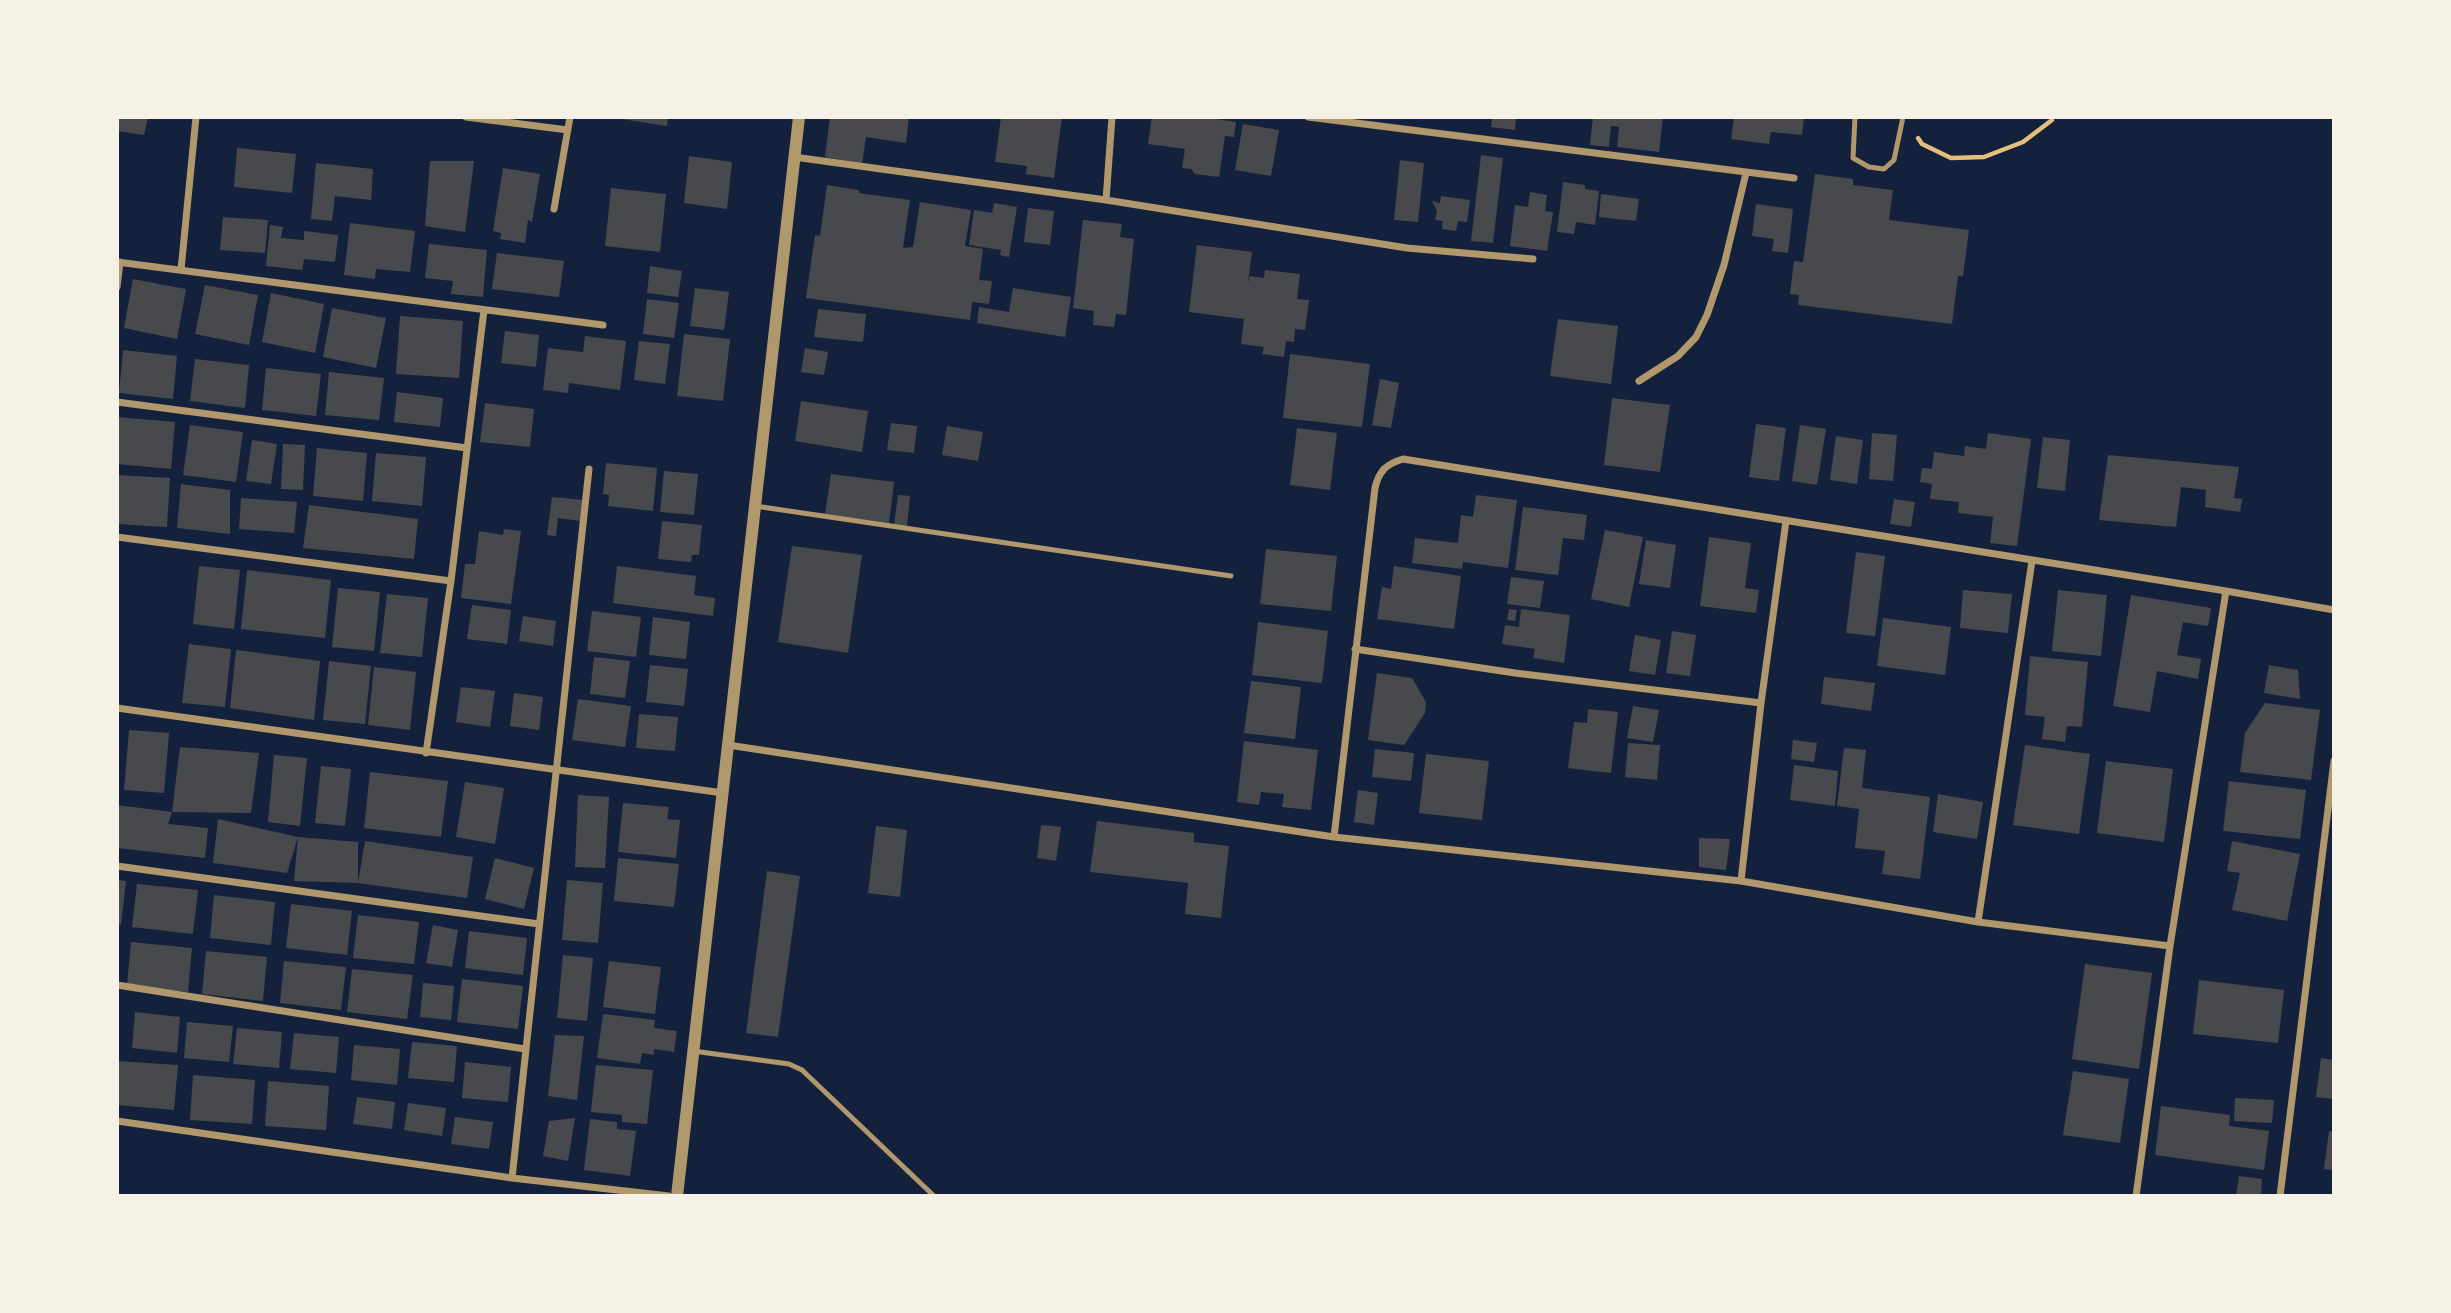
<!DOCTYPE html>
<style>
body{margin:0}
#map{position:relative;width:2451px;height:1313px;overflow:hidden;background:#14213d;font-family:"Fira Sans",sans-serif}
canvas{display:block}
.frame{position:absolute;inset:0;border:119px solid #f6f1e7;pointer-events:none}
</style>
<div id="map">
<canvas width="2451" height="1313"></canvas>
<div class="frame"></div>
</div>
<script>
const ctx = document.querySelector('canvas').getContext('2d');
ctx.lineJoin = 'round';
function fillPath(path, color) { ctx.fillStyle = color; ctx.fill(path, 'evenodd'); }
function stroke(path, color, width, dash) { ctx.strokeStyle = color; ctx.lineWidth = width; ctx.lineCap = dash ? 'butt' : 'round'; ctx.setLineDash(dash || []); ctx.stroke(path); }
fillPath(new Path2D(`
 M117,117h31l-4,18 -27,-4z
 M609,117h59l-1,9z
 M830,117h79l-3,26 -40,-6 -4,27 -37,-7z
 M1001,117h61l-8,61 -28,-4 1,-8 -32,-4z
 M1152,117h51l33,5 -2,15 -9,-1 -6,41 -24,-3 -4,-5 -9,-1 3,-19 -37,-5z
 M1492,117h24l-1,13 -24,-3z
 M1593,117h70l-4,35 -42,-5 2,-20 -8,-1 -2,21 -19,-2z
 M1734,117h70l-2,18 -31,-3 -2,12 -38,-5z
 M1243,124l36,6 -8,46 -36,-6z
 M237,148l59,6 -4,39 -58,-6z
 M1481,155l22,3 -10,85 -22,-2z
 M689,156l43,6 -5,47 -43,-6z
 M1400,160l24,3 -6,59 -24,-2z
 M430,161h44l-9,71 -40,-6z
 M316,163l57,6 -2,31 -36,-4 -3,25 -21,-2z
 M503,168l37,6 -8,48 -4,-2 -3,23 -25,-4 1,-6 -8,-2z
 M1815,174l38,5v6l40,5 -4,30 80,10 -6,46h-5l-6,48 -154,-19 1,-10 -9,-1 4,-33 9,1z
 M1563,182l22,3v4l14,2 -4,34 -19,-3 -2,12 -17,-2z
 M827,185l32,5v3l51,7 -7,48 10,-1 7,-45 51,8 -6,36 18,3 -4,31 13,1 -3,23 -17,-2 -2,18 -164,-22 9,-63 5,1z
 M611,188l55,6 -6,58 -55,-6z
 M1530,192l17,3 -2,16 8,1 -6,39 -37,-5 5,-41 13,2z
 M1601,194l38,5 -3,22 -37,-4z
 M1441,196l29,4 -3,22 -9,-1 -2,10 -14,-2 1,-8 -8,-1 2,-9 -5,-10 8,2z
 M994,203l23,4 -8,50 -9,-2 1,-5 -32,-5 5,-35 18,3z
 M1756,204l37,5 -5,44 -16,-2 2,-12 -22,-3z
 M1028,208l26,3 -4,34 -26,-3z
 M223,217l45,3 -3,33 -45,-3z
 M1083,220l39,4 -2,13 14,2 -8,76 -10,-1 -2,13 -21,-2 1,-14 -21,-3z
 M350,223l65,8 -5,41 -34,-3 -1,10 -31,-4z
 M270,225l13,2 -2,11 23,2v-9l34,4 -3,27 -31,-3 -2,11 -36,-4z
 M429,244l58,6 -4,47 -32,-3 2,-13 -28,-3z
 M1197,245l55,7 -4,31 2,-7 14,2 1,-8 35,4 -3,25 12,1 -4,30 -10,-1 -1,13 -8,-1 -2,16 -22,-3 2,-7 -23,-3 3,-25 -55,-7z
 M497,253l67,8 -5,36 -67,-8z
 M650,266l32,5 -4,26 -31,-4z
 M133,279l53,10 -9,50 -53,-11z
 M205,285l53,10 -9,50 -54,-11z
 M695,288l34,4 -5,38 -34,-4z
 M1013,288l58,9 -6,40 -88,-14 2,-16 30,5z
 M271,293l53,11 -9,49 -53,-11z
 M647,299l32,4 -5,35 -31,-4z
 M332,308l54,10 -10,50 -53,-11z
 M818,309l48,5 -3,28 -49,-5z
 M400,316l63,5 -4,57 -63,-4z
 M1558,319l60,7 -7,58 -61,-8z
 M505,331l34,4 -3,32 -35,-4z
 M684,334l46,5 -7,62 -46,-5z
 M585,336l41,5 -6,49 -51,-7 -1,10 -25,-3 5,-42 35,4z
 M639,341l31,3 -5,40 -31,-4z
 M805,348l23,4 -4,23 -23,-3z
 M123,350l54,6 -4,43 -54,-6z
 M1290,354l80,10 -8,63 -79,-9z
 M195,359l54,6 -4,43 -55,-7z
 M266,368l55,6 -5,42 -54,-6z
 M329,372l55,6 -5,42 -54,-5z
 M1380,379l19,4 -8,45 -19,-3z
 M397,392l46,6 -3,29 -46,-5z
 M1612,398l58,7 -10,67 -56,-7z
 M801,401l67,10 -6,41 -67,-11z
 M485,403l49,6 -4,38 -50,-5z
 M117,417l58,5 -4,47 -54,-5z
 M891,423l26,3 -3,27 -27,-3z
 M1756,424l30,4 -7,53 -30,-4z
 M190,425l53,7 -7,50 -53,-7z
 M1800,425l26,4 -9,56 -25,-4z
 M947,426l36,6 -5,29 -36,-6z
 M1297,428l40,5 -7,57 -40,-5z
 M1872,433l25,2 -4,46 -24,-2z
 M1988,433l43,6 -14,107 -27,-3 3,-26 -35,-4 1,-11 -29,-3 2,-15 -12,-2 2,-14 10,1 2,-17 30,4 1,-10 21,3z
 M1836,436l27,4 -6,44 -27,-4z
 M2043,437l27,3 -5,51 -28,-3z
 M252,440l25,4 -6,40 -25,-3z
 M283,444l22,1 -2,45 -22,-1z
 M317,448l50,5 -4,48 -50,-5z
 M376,453l50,4 -4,49 -50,-5z
 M2108,455l131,12 -5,31 8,1 -2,13 -35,-5 1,-17 -25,-3 -5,40 -77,-7z
 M606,463l51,5 -4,43 -45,-5 1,-11 -6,-1z
 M664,471l34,3 -4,41 -34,-3z
 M831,474l63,8 -5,41 -64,-8z
 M117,475l53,3 -3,49 -50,-3z
 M181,484l49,6v44l-53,-6z
 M898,495l12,1 -3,30 -13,-1z
 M1476,495l41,5 -9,68 -45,-6 -1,7 -50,-6 3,-25 43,5 3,-28 12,2z
 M552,497l31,3 -3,21 -22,-3 -2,18 -9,-1z
 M241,498l56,4 -3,31 -55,-4z
 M1894,499l21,3 -4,25 -21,-3z
 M309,505l109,14 -4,40 -111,-11z
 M1523,507l64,8 -3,25 -21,-2 -5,37 -43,-5z
 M662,521l40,4 -3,30h-7l-1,7 -33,-3z
 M504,529l17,2 -10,73 -50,-6 4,-34h10l4,-33 24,4z
 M1605,530l38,7 -14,70 -38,-8z
 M1709,537l42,6 -6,45 14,2 -3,23 -56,-7z
 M1646,540l30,5 -6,43 -31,-4z
 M792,546l70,9 -14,98 -70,-11z
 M1266,549l71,7 -6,55 -71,-7z
 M1856,552l29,4 -10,80 -29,-3z
 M199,566l41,4 -6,59 -41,-5z
 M617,566l79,10 -2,19 21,3 -2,18 -100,-13z
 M1394,566l67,10 -7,53 -77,-10 5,-32 9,2z
 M247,570l84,10 -6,58 -84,-9z
 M1511,577l33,4 -4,27 -33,-4z
 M338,588l42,4 -6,59 -42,-4z
 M1963,590l49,4 -4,39 -48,-5z
 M2058,590l49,5 -6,61 -49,-5z
 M387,594l41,4 -6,59 -42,-4z
 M2131,595l80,13 -3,18 -25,-4 -6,33 24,4 -3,20 -41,-8 -7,41 -37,-6z
 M472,605l39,5 -4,34 -40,-5z
 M1509,609l8,1 -2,11 -8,-1z
 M1521,609l49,6 -6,48 -31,-5 2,-9 -33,-5 3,-19 14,2z
 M592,611l49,6 -5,40 -49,-6z
 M523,616l33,5 -3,25 -34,-5z
 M653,617l37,5 -4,37 -37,-4z
 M1883,618l68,9 -6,48 -68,-9z
 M1258,622l70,9 -6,52 -70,-8z
 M1672,631l24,4 -6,41 -24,-3z
 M1635,635l26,5 -6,35 -26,-4z
 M189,644l42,5 -6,58 -43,-4z
 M236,650l84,11 -6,59 -84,-12z
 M2030,656l58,6 -6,65 -15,-1 -2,16 -23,-3 3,-22 -20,-2z
 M594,657l36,4 -5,37 -35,-4z
 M329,661l42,5 -6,58 -42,-4z
 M650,665l38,4 -4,37 -38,-4z
 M2269,665l29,5 2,29 -36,-6z
 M374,667l42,5 -6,58 -42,-5z
 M1377,673l35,5 14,24 -1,11 -21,32 -36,-5z
 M1824,677l51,6 -4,28 -50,-7z
 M1251,681l50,6 -6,52 -51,-6z
 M461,687l34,4 -5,36 -34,-5z
 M514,693l29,4 -4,33 -29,-4z
 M578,699l53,7 -6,41 -53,-7z
 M2265,703l55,7 -9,70 -71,-8 5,-39z
 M1633,706l26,4 -6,32 -26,-4z
 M1588,709l30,3 -7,61 -43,-5 6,-46 13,1z
 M639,714l39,3 -3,34 -39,-3z
 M129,730l40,3 -5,60 -40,-3z
 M1793,740l24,3 -3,19 -23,-3z
 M1244,741l74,9 -7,60 -29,-3 2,-13 -23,-2 -2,13 -22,-3z
 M1628,743l32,2 -3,35 -32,-3z
 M2025,745l65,9 -11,80 -66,-9z
 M180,747l79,6 -8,60 -79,-1 -4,12 40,4 -3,30 -88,-10v-43l55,7z
 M1844,748l22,2 -4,38 68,9 -10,82 -38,-5 3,-23 -30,-3 4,-39 -22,-3z
 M1375,749l39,4 -3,28 -39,-4z
 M1426,754l63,7 -7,59 -63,-7z
 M274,755l33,3 -7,68 -32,-4z
 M2106,761l67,8 -9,73 -67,-9z
 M1794,765l44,6 -3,35 -45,-6z
 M321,766l30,3 -6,57 -30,-3z
 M370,772l78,9 -7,56 -77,-9z
 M2229,781l77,9 -6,49 -77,-8z
 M465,782l39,6 -9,56 -39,-7z
 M1358,790l20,3 -4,32 -20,-3z
 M1938,794l45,8 -6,37 -44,-7z
 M578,795l31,2 -4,71 -30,-1z
 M623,803l46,4 -2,12 13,1 -4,38 -58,-6z
 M218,819l80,18 -11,36 -74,-10z
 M1097,821l97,12v9l35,4 -8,72 -36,-4 3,-31 -98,-11z
 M1041,825l20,2 -5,34 -19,-3z
 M876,826l31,4 -7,67 -32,-4z
 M298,837l60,5v41l7,-42 108,16 -6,41 -109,-15 -64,-2z
 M1699,838l31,1 -4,31 -27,-3z
 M2232,841l68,13 -13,67 -55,-11 8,-37 -13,-2z
 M495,858l39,10 -10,41 -39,-10z
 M618,858l61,6 -5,43 -60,-6z
 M767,871l33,5 -22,161 -32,-4z
 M117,880l9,1 -5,44 -4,-1z
 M567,880l36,3 -5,60 -36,-3z
 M137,884l61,6 -5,44 -61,-7z
 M214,895l61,7 -4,43 -61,-7z
 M291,904l61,7 -5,44 -61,-7z
 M358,915l61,7 -5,42 -61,-6z
 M433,925l25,5 -6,37 -26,-4z
 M469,931l58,7 -4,37 -58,-7z
 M131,942l61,6 -4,44 -61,-7z
 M206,951l61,6 -4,44 -61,-7z
 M563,955l30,3 -6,63 -30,-3z
 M284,961l62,6 -5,43 -61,-7z
 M609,961l52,6 -6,47 -52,-7z
 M2085,964l67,9 -13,96 -67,-10z
 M352,969l61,6 -6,44 -60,-7z
 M462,979l61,7 -5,43 -61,-7z
 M2199,980l85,10 -6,53 -85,-9z
 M423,983l31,3 -3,34 -31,-3z
 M135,1012l45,5 -3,36 -45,-5z
 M603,1014l52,6 -1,8 23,3 -3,21 -20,-3v6l-12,-2 -2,11 -43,-6z
 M187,1022l46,4 -4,36 -45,-4z
 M237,1028l45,4 -3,36 -46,-4z
 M294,1033l45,4 -3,36 -46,-4z
 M555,1035l29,1 -7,64 -29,-4z
 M412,1042l45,4 -3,36 -46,-4z
 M354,1045l46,4 -3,36 -46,-5z
 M2321,1058l13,2v39l-18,-2z
 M117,1061l61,4 -4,45 -57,-5z
 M465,1062l46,5 -3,35 -46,-4z
 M596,1065l57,5 -6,54 -25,-2v-7l-31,-3z
 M2073,1071l56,8 -9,64 -57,-8z
 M193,1075l62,5 -3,44 -62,-4z
 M268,1081l61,5 -3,44 -61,-4z
 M357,1097l38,5 -3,27 -39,-5z
 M2235,1098l39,2 -2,23 -38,-2z
 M408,1103l38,5 -4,28 -38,-6z
 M2161,1106l69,9 -1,11 40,5 -5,39 -109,-15z
 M455,1117l38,5 -4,27 -38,-5z
 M575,1118l-7,43 -25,-5 6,-35z
 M590,1119l27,3v7l19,2 -6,45 -46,-6z
 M2329,1131l5,1v38l-10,-1z
 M2239,1176l23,3 -1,17h-25z`), '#48494c');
stroke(new Path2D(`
 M1918,138l4,6 29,14 33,-1 39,-15 29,-22`), '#e5c07b', 4.5);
stroke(new Path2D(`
 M1855,117l-2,41 16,9 15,2 10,-9 9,-43
 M755,506l476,70
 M693,1051l96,13 13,6 132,126`), '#b1986c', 5);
stroke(new Path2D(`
 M466,117l102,13
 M1308,117l486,61
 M794,157l312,43 301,48 126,11
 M1106,200l6,-83
 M554,209l16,-92
 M117,262l486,63
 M181,270l15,-153
 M117,287l3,-25
 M1639,381l39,-25 18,-19 11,-22 17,-50 22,-92
 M117,402l350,46
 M117,537l334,44
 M1355,649l160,24 246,30
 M117,708l606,85
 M728,745l606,92 407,44 237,41 192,24
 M426,753l25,-172 33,-271
 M1334,837l41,-349c4,-17 11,-24 28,-29l823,132 108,19
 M117,866l422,58
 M1741,881l20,-178 25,-182
 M1978,922l54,-361
 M117,985l408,64
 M117,1121l395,57 157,18
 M512,1178l77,-709
 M2136,1196l34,-250 56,-355
 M2280,1196l54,-435`), '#b1986c', 7);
stroke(new Path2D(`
 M677,1196l122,-1079`), '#b1986c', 12);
</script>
